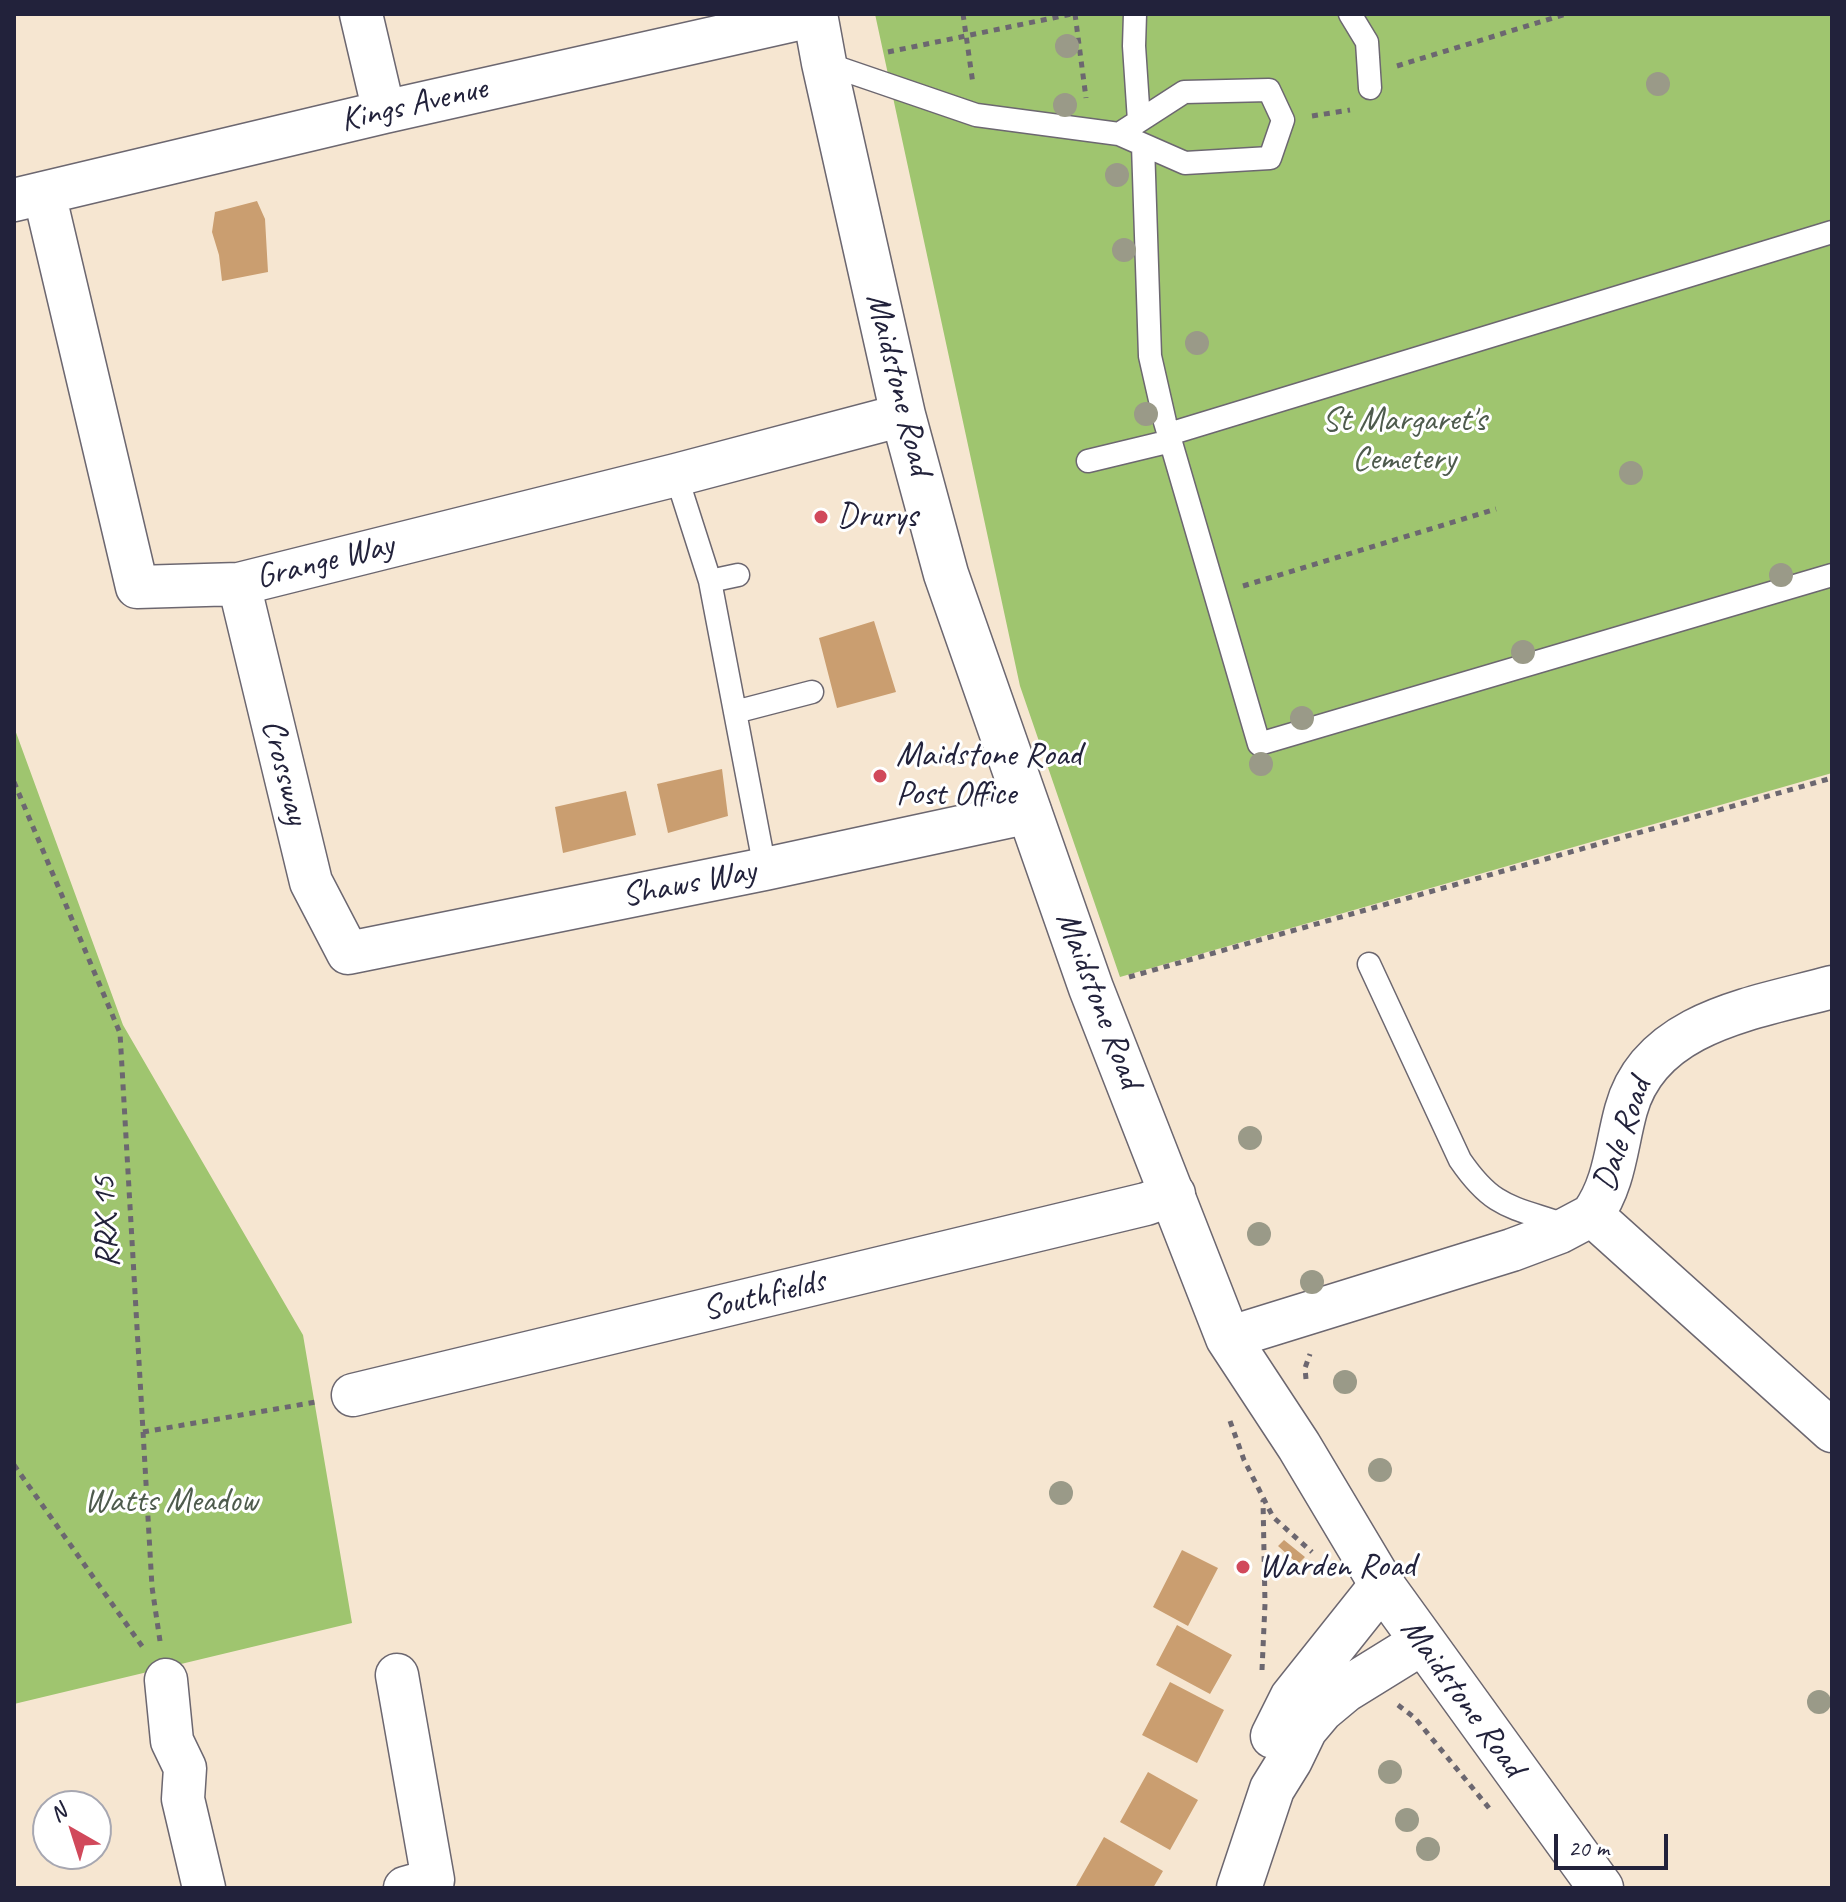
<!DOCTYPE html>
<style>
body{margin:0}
#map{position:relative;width:1846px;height:1902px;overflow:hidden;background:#f6e6d1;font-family:Caveat,sans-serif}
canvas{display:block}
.frame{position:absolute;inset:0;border:16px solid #22223b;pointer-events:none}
.north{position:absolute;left:32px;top:1790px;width:80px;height:80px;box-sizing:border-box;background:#fff;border:2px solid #a7a7b1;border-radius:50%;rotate:321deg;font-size:22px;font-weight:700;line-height:32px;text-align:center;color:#22223b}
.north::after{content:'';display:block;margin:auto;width:28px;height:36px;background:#d1495b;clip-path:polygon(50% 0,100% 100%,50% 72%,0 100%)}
.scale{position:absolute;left:1554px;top:1834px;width:114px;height:36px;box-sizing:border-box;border:4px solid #22223b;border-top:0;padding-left:10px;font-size:24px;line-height:28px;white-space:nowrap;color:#22223b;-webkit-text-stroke:6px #fff;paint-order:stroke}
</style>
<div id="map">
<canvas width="1846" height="1902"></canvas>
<div class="frame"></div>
<div class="north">N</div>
<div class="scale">20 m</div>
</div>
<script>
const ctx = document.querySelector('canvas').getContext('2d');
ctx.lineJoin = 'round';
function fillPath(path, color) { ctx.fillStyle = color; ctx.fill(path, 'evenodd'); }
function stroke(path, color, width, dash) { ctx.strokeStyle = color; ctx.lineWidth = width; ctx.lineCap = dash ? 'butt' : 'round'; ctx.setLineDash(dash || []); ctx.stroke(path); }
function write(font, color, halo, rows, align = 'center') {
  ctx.font = font + ' Caveat,sans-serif'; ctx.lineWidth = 6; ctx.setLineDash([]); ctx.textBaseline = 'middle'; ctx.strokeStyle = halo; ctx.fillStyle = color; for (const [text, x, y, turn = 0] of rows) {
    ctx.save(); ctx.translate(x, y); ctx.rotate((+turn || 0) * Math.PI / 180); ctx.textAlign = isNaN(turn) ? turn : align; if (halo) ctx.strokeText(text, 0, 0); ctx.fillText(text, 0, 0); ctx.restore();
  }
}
fillPath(new Path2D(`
 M875,14h957v759l-712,204 -100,-291z
 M14,727l109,298 180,310 49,288 -338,81z`), '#9fc56f');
fillPath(new Path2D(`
 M257,201l8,18 3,53 -46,9 -3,-26 -7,-23 3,-20z
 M874,621l22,71 -59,16 -18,-70z
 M722,769l6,47 -60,17 -11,-49z
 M626,791l10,44 -73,18 -8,-46z
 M1284,1540l21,17 -7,7 -20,-18z
 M1182,1550l36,18 -30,58 -35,-19z
 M1177,1625l55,30 -22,39 -54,-29z
 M1170,1682l54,28 -27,53 -55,-28z
 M1148,1772l50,28 -28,50 -50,-28z
 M1104,1837l59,34 -10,17h-74l-3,-2z`), '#ca9e70');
const service = new Path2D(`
 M1135,14l-1,32 5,75
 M1350,14l17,28 3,46
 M824,63l152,52 143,19 65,-42 85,-2 14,30 -13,38 -85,5 -66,-29
 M1143,145l7,211 15,66 94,322 573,-169
 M1169,434l663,-202
 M1088,461l83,-20
 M676,475l34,106
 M738,575l-28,6 55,288
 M735,712l77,-20
 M1369,964l91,196c33,48 50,46 102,64l6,-2`);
const minor = new Path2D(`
 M361,14l23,98
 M44,193l93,394 102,-3 437,-109 227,-60
 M14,200l370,-88 432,-97
 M239,584l72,298 37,71 417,-84 265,-57
 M1592,1215c23,-32 24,-69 34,-105 24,-89 130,-102 206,-123
 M1228,1338l284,-88 48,-18 32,-17 240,216
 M353,1395l793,-191 28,-10
 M397,1675l36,205 -28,8
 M166,1680l6,61 13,27 -2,31 21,89`);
const tertiary = new Path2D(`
 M1273,1736l19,-38 90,-113
 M1239,1888l33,-99 18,-29 15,-31 16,-19 24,-20 76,-47`);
const secondary = new Path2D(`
 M815,14l9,49 79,352 43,159 145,414 137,350 71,108 83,139 219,303`);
stroke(service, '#6c6770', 25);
stroke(minor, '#6c6770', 45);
stroke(tertiary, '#6c6770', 47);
stroke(secondary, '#6c6770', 47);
stroke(new Path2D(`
 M963,14l10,70
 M1075,14l11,84
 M888,52l184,-38
 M1397,66l169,-52
 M1312,116l38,-6
 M1243,586l253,-77
 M14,782l106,251 32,554 8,54
 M1129,977l703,-199
 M1306,1379l-1,-11 5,-14
 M1230,1421l14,39 29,57 39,35
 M143,1432l173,-30
 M14,1465l130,184
 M1262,1670l3,-66 -2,-104
 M1398,1705l17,13 74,90`), '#6c6770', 5, [6, 6]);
stroke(service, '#fff', 22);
stroke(minor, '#fff', 42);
stroke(tertiary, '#fff', 44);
stroke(secondary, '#fff', 44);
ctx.fillStyle = '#9a9a88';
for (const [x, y] of [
 [1067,46],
 [1658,84],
 [1065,105],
 [1117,175],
 [1124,250],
 [1197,343],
 [1146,414],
 [1631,473],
 [1781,575],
 [1523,652],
 [1302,718],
 [1261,764],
 [1250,1138],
 [1259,1234],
 [1312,1282],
 [1345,1382],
 [1380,1470],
 [1061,1493],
 [1819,1702],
 [1390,1772],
 [1407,1820],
 [1428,1849]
]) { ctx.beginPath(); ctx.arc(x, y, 12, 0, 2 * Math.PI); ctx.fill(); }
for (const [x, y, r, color] of [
 [821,517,8,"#d1495b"],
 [880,776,8,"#d1495b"],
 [1243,1567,8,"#d1495b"]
]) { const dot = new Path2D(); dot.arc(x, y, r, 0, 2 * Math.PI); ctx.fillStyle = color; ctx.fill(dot); stroke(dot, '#fff', 3); }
write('34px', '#22223b', '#fff', [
 ["Kings Avenue",414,105,-13],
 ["Maidstone Road",898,384,76],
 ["Grange Way",325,562,-14],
 ["Crossway",284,772,76],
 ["Shaws Way",689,884,-11],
 ["Maidstone Road",1098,1000,69],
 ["Dale Road",1623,1135,-71],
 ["RRX 15",107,1222,-93],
 ["Southfields",764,1296,-14],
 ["Maidstone Road",1462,1698,54]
]);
write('34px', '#4e5b4d', '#fff', [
 ["St Margaret's",1404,421],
 ["Cemetery",1404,460],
 ["Watts Meadow",171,1502]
]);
write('34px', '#22223b', '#fff', [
 ["Drurys",837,517],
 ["Maidstone Road",896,756],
 ["Post Office",896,795],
 ["Warden Road",1259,1567]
], 'left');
</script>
